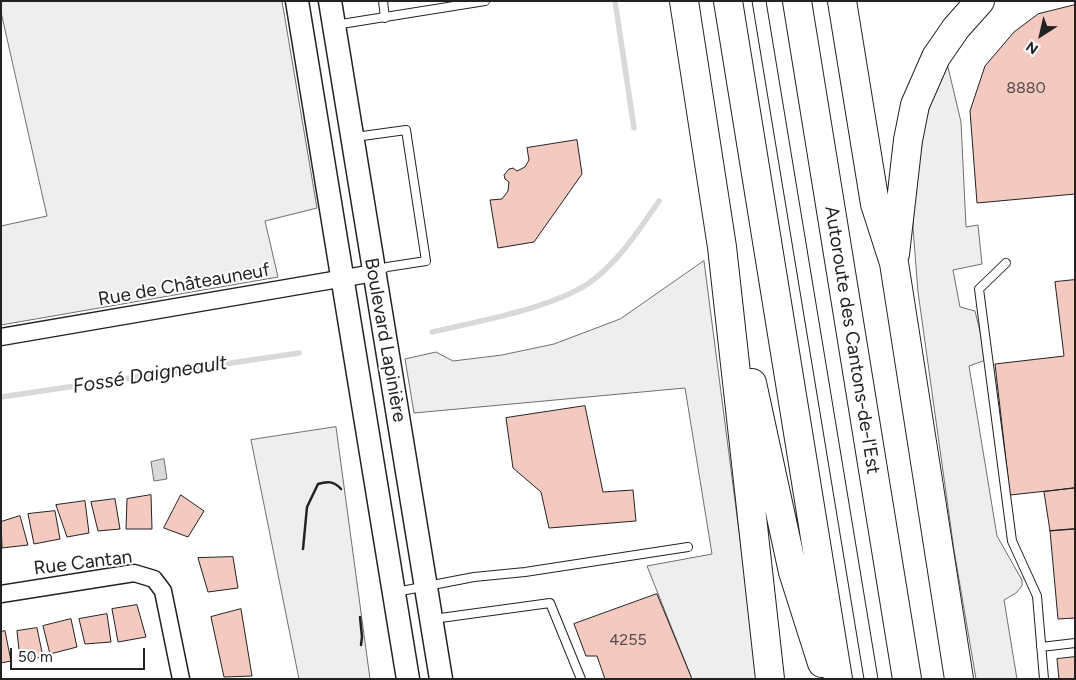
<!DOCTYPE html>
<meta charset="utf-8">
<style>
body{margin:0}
#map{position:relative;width:1076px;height:680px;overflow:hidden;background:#fff;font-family:Figtree,sans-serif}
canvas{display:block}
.frame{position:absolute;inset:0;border:2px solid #222;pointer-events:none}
.north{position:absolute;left:1016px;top:10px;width:50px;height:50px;-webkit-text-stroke:4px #fff;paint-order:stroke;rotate:215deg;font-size:14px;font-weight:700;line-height:20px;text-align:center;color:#222}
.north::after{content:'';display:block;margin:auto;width:18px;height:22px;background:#222;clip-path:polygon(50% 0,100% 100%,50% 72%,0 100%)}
.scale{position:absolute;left:10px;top:648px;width:135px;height:22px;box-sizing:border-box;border:2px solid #222;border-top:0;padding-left:6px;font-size:15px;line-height:18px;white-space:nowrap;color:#222;-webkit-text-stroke:4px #fff;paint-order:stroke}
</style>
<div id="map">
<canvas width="1076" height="680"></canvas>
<div class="frame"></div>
<div class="north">N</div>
<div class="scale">50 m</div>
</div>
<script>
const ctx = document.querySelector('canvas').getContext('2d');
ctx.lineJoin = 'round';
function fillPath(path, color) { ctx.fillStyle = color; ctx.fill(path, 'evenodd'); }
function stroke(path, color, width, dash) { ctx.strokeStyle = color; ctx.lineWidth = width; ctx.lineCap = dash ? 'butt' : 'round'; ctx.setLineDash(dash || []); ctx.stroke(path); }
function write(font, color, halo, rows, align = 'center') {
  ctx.font = font + ' Figtree,sans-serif'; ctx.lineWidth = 4; ctx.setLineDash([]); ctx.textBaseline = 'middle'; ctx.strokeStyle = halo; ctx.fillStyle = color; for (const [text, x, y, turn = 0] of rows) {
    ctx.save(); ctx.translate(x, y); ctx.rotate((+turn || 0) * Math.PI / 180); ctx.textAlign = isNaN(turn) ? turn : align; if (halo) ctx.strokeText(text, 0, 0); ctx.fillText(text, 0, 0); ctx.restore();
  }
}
const green = new Path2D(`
 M1,1h281l35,207 -52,13 13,56 -277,48v-99l46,-10 -46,-204z
 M947,63l14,59 5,105 12,-2 4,39 -29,6 7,37 15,4 11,45v4l-17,6 28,170 25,44v6l-6,7 -12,7 13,79h-41l-22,-129 -36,-258 -5,-64 3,-61 9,-54z
 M704,261l40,309 12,109h-64l-45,-113 65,-12 -27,-166 -271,25 -9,-54 31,-7 17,9 49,-6 52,-11 66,-25z
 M336,427l34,252h-71l-48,-239z`);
fillPath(green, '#eee');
stroke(green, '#6f6f6f', 1);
const water = new Path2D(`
 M164,459l3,20 -13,2 -3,-19z`);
fillPath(water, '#d9d9d9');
stroke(water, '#6f6f6f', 1);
stroke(new Path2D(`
 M615,1l19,127
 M432,332c46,-11 118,-23 157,-49 30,-21 49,-52 70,-82
 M1,397l298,-44`), '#d9d9d9', 5.5);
const building = new Path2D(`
 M1075,5v189l-98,9 -7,-92 15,-45 29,-34 24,-18z
 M577,140l5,34 -48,68 -36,6 -8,-48 12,-1 6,-8 1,-9 -4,-3 -1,-4 5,-6 4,-1 4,3 8,-4 4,-7 -2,-12z
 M1075,280v208l-65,7 -15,-131 69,-8 -9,-74z
 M585,406l18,86 30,-2 3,31 -87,7 -8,-36 -28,-24 -7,-50z
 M1075,488v41l-25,2 -6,-39z
 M151,495l1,34h-26l1,-30z
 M181,495l23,16 -16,26 -24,-9z
 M115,499l5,30 -22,2 -7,-29z
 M85,501l4,32 -22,4 -11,-32z
 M55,511l5,28 -26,5 -6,-30z
 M20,516l8,29 -26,3 -1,-26z
 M1075,529v89l-17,1 -8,-88z
 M233,557l5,31 -30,4 -10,-34z
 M657,594l35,85h-87l-8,-23h-11l-12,-32z
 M137,605l9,32 -28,5 -6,-33z
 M241,609l11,67 -28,1 -13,-60z
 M107,614l4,28 -26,2 -6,-25z
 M71,619l6,28 -27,7 -7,-28z
 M37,628l6,29 -23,3 -3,-29z
 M5,631l6,30 -10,2v-31z
 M1075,657v22h-16l-2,-20z`);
fillPath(building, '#f3c9c0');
stroke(building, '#222', 1);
const lane = new Path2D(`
 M383,1l2,17
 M335,25l150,-24
 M355,137l51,-7 20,131 -39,6 -9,4
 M1006,263l-27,26 33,252 25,55 7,83
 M396,592l78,-15 51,-5 163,-25
 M433,619l117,-16 31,76
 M1041,647l34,-4`);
const street = new Path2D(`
 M1,337l373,-64
 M1,594l133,-21 20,6 9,12 18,88`);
const secondary = new Path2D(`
 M297,1l111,678
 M330,1l111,678`);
const highway = new Path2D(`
 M684,1l38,246 48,432
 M728,1l110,678
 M797,1l110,678
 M842,1l33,203 19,59 65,416
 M895,254l13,-114 7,-35 21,-48 20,-29 24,-27
 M752,383l41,189 29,91`);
stroke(lane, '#222', 10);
stroke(street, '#222', 19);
stroke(secondary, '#222', 25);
stroke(highway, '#222', 30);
stroke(lane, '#fff', 8);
stroke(street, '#fff', 16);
stroke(secondary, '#fff', 22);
stroke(highway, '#fff', 28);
stroke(new Path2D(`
 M752,1l112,678
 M766,1l112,678`), '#222', 1);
stroke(new Path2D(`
 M303,549l4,-42 11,-23c9,-3 16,-3 23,5
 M360,617l2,20 -1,8`), '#222', 2.5);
write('16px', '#564c4a', null, [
 ["8880",1026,88],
 ["4255",628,640]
]);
write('19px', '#222', '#fff', [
 ["Rue de Châteauneuf",184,285,-10],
 ["Boulevard Lapinière",385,340,80],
 ["Autoroute des Cantons-de-l'Est",852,340,81],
 ["Rue Cantan",83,563,-7]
]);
write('italic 20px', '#222', '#fff', [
 ["Fossé Daigneault",150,375,-9]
]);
</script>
